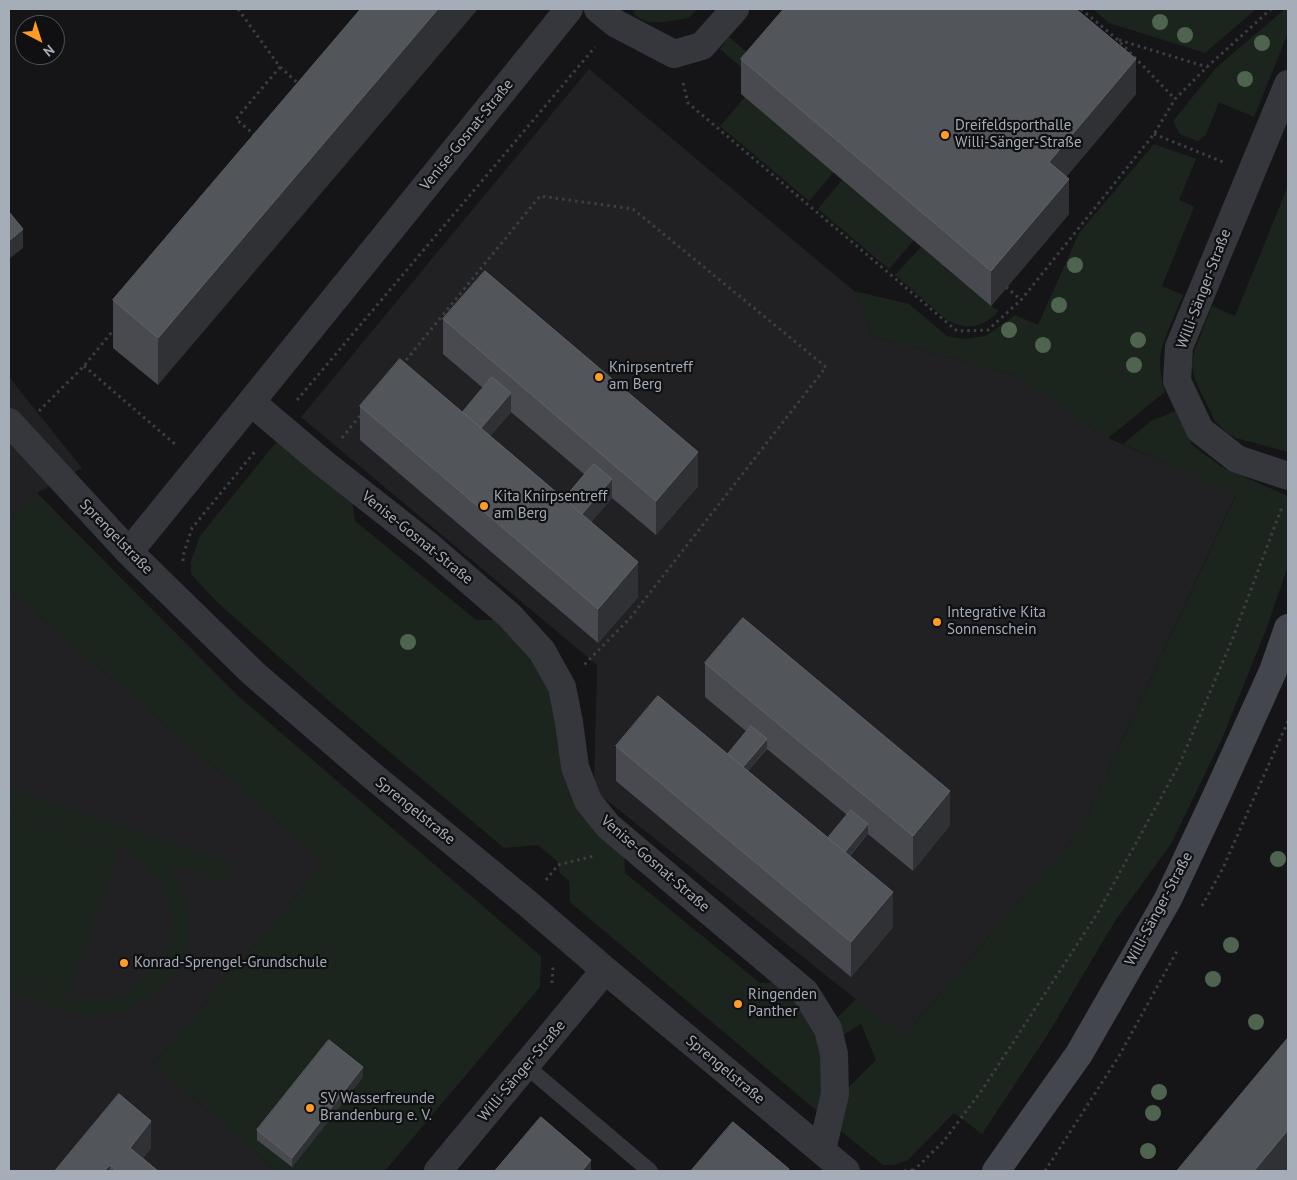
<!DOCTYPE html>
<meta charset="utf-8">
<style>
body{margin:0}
#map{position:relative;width:1297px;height:1180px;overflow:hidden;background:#151517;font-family:"PT Sans",sans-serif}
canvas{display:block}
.frame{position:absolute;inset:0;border:10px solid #a5adb8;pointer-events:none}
.north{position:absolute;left:15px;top:15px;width:50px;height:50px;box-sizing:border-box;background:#101012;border:1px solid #4c4f54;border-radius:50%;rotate:140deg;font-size:14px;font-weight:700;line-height:20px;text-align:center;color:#a5adb8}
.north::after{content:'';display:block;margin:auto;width:18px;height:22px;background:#ff9c25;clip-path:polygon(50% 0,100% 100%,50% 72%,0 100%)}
</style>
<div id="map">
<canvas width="1297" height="1180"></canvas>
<div class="frame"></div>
<div class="north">N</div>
</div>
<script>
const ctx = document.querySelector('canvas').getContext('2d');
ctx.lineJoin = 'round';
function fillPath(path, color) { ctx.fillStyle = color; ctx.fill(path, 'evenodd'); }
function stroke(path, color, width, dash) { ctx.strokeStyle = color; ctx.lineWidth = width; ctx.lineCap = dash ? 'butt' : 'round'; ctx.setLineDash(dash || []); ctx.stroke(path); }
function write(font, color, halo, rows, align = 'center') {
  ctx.font = font + ' "PT Sans",sans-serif'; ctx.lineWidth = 4.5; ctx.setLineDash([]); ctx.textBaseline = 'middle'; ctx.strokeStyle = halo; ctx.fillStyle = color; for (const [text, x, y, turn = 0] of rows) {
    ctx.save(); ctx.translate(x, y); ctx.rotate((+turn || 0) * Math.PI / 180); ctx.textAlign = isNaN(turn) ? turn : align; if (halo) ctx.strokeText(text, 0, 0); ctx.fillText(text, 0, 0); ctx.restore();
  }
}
fillPath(new Path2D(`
 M589,69l265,222 19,46 142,38 93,63 128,56 -155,335 -178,208 -309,-247 3,-125 -296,-248z
 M9,377l73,91 -45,25 -28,28z
 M9,590l316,272 -171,201 122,108h-267z`), '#212124');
fillPath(new Path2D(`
 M637,9h60l-8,9c-18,2 -42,11 -56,-5z
 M1093,9h163l-51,44 -96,-30z
 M1285,9h3v24l-34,84 -35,-15 -13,33 -8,6 -18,-7 -7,-13 44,-54z
 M729,37l19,16 6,26 -34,-30z
 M745,97l89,75 -25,29 -89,-75z
 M1154,144l42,15 -17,41 15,7 -32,79 21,9c-7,18 -20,43 -23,62 -1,12 2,24 5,35l-57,46 -93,-63 -142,-38 -19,-46 55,13 38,32 17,3 22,-3 29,-21 23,10 41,-92z
 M842,180l72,60 -25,29 -71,-60z
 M1288,186v266l-52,-14 -9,-5 -12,-12 -20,-41 -3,-14 2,-14 18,-46 23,10z
 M921,247l70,59 8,5c-17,17 -31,20 -52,9l-52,-45z
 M1176,411l16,34 30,22 66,29v70l-21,61 -46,114 -50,103 -56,77 -67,113 -66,100 -28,-21 -46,47 -13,5h-12l-42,-34 7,-43 28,-28 -15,-36 -18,11 -9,-14 22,-22 48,37 177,-207 155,-334 -113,-51 28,-23z
 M278,440l74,59 3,22 121,99h22l47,51 79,182 1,20 135,110 18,-1 16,13 26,36 7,59 -10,21 -247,-209 -1,-21 -9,-8 -3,-12 -19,-16 -34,3 -175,-147 -111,-98 -27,-29v-13l9,-25z
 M37,493l200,202 304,261 -1,31 -155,184h-109l-122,-108 171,-201 -316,-272v-69z
 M9,788l225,75 -8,21 -50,-19 -5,4 8,12 7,18 3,22 -1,17 -10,31 -29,27 -15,11 -13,5 -18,3h-22l-23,-6 -49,-17v-16c14,5 29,10 43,15 6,2 12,6 18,7 7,1 16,0 23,1 7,0 16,0 23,-2 9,-4 17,-11 25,-17 51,-41 34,-97 -15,-130l-117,-41z
 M9,812l110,38 -51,145 -59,-21z`), '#1c251d');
stroke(new Path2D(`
 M238,9l42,58 -44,52 21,18
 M1081,9l37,31 57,59
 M1119,40l88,27
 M280,67l20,18
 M683,83l5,20 269,228 31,-1 33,-30 41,-51 92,-115 21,-35 32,-32 64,-58
 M1154,134l69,28
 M1006,287l15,13
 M402,365l138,-169 93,13 193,158 -195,250 -47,48
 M84,366l92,79
 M297,400l298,-353
 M39,411l45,-45 32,-39
 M342,438l21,-26
 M183,561v-5l9,-28 65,-79
 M546,880l12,-15 36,-9
 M1202,906l21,-38 65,-147
 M552,983l1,-16
 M904,1171l10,-1
 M913,1171l30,-29 39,-52 115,-176 83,-151 52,-123 50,-133
 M1045,1171l74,-115 58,-105`), '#3b3f43', 3, [2.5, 4]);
stroke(new Path2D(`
 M526,1066l124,105`), '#36373c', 16);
stroke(new Path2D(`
 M598,9l17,14 59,31 28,-8 33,-37
 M1288,84l-109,263 -2,34 23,49 37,29 51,17
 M251,402l71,60 107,84 80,69 33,36 20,36 7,35 6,45 13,34 20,25 197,166 23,37 6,25 1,40 -13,56
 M9,422l120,130 124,121 116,100 158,130 78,67 241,201
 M129,552l122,-150 318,-393
 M438,1171l167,-201`), '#36373c', 28);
stroke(new Path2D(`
 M996,1171l83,-117 89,-155 47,-100 58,-128 15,-43`), '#43474d', 28);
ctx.fillStyle = '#4e644e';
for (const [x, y] of [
 [1160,22],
 [1185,35],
 [1262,43],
 [1245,79],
 [1075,265],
 [1059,305],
 [1009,330],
 [1138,340],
 [1043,345],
 [1134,365],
 [408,642],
 [1278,859],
 [1231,945],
 [1213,979],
 [1256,1022],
 [1159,1092],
 [1153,1113],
 [1148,1151]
]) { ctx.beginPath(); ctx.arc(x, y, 8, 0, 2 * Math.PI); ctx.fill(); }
fillPath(new Path2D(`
 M361,9l-203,376 -45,-37v-48z
 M741,59l395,35 -70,83 3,37 -78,92 -250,-212z
 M443,319l255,167 -42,49 -44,-37 -21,24 47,75 -40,46 -238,-203v-34l103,6 20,-24 -40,-34zM511,412l73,62 -20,25 -74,-63z
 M705,663l245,162 -37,46 -45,-37 -18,22 43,71 -42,50 -235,-196v-35l112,8 19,-22 -42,-35zM767,749l80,66 -19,23 -80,-67z
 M363,1077l-71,90 -35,-27v-10z
 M151,1148l-8,10 15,13h-103z`), '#484a4f');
fillPath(new Path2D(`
 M438,9h40l-320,376v-47z
 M1136,59v35l-87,103v-35z
 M1069,179v35l-78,92v-35z
 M23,229v19l-14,11v-18z
 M511,393v19l-38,44v-19z
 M698,452v34l-42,49v-34z
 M612,479v19l-38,44v-19z
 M638,562v35l-40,46v-34z
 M767,739v9l-36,43v-9z
 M950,791v34l-37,46v-35z
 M868,824v10l-36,42v-9z
 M893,892v35l-42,50v-35z
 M363,1067v10l-71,90v-9z
 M151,1121v27l-19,23 -2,-23z
 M1288,1130v41h-34z
 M591,1160v11h-9z
 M110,1165v6h-6z`), '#2f3134');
const building = new Path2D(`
 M361,9h77l-280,329 -45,-38z
 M784,9h292l60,50 -87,103 20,17 -78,92 -250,-212z
 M9,212l14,17 -14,12z
 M485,271l213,181 -42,49 -213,-182z
 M400,359l238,203 -40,47 -238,-203z
 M492,377l19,16 -30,35 -18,-16z
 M594,464l18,15 -30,35 -18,-15z
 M743,618l207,173 -37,45 -208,-173z
 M658,696l235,196 -42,50 -235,-196z
 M751,726l16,13 -24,28 -15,-13z
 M851,810l17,14 -23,28 -17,-14z
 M1288,1038v92l-34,41h-77z
 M329,1040l34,27 -71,91 -35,-28z
 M119,1094l32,27 -21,27 28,23h-41l-7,-6 -6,6h-49z
 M541,1117l50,43 -9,11h-87z
 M733,1122l56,47 -1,2h-97z`);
fillPath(building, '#52555a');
stroke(building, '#5f6369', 1);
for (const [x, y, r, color] of [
 [945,135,5,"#ff9c25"],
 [599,377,5,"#ff9c25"],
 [484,506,5,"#ff9c25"],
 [937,622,5,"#ff9c25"],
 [124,963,5,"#ff9c25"],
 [738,1004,5,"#ff9c25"],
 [310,1108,5,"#ff9c25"]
]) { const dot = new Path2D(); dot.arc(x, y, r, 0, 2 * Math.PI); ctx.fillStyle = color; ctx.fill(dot); stroke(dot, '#101012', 2); }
write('15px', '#a5adb8', '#101012', [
 ["Dreifeldsporthalle",955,126],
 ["Willi-Sänger-Straße",955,143],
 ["Knirpsentreff",609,368],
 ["am Berg",609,385],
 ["Kita Knirpsentreff",494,497],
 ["am Berg",494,514],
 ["Integrative Kita",947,613],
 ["Sonnenschein",947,630],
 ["Konrad-Sprengel-Grundschule",134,963],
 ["Ringenden",748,995],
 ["Panther",748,1012],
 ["SV Wasserfreunde",320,1099],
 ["Brandenburg e. V.",320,1116]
], 'left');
write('15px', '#a5adb8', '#101012', [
 ["Venise-Gosnat-Straße",467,135,-51],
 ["Willi-Sänger-Straße",1204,289,-69],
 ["Sprengelstraße",116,537,46],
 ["Venise-Gosnat-Straße",417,538,39],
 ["Sprengelstraße",415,811,39],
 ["Venise-Gosnat-Straße",655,864,41],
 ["Willi-Sänger-Straße",1159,909,-62],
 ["Sprengelstraße",725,1070,40],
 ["Willi-Sänger-Straße",522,1071,-50]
]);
</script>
